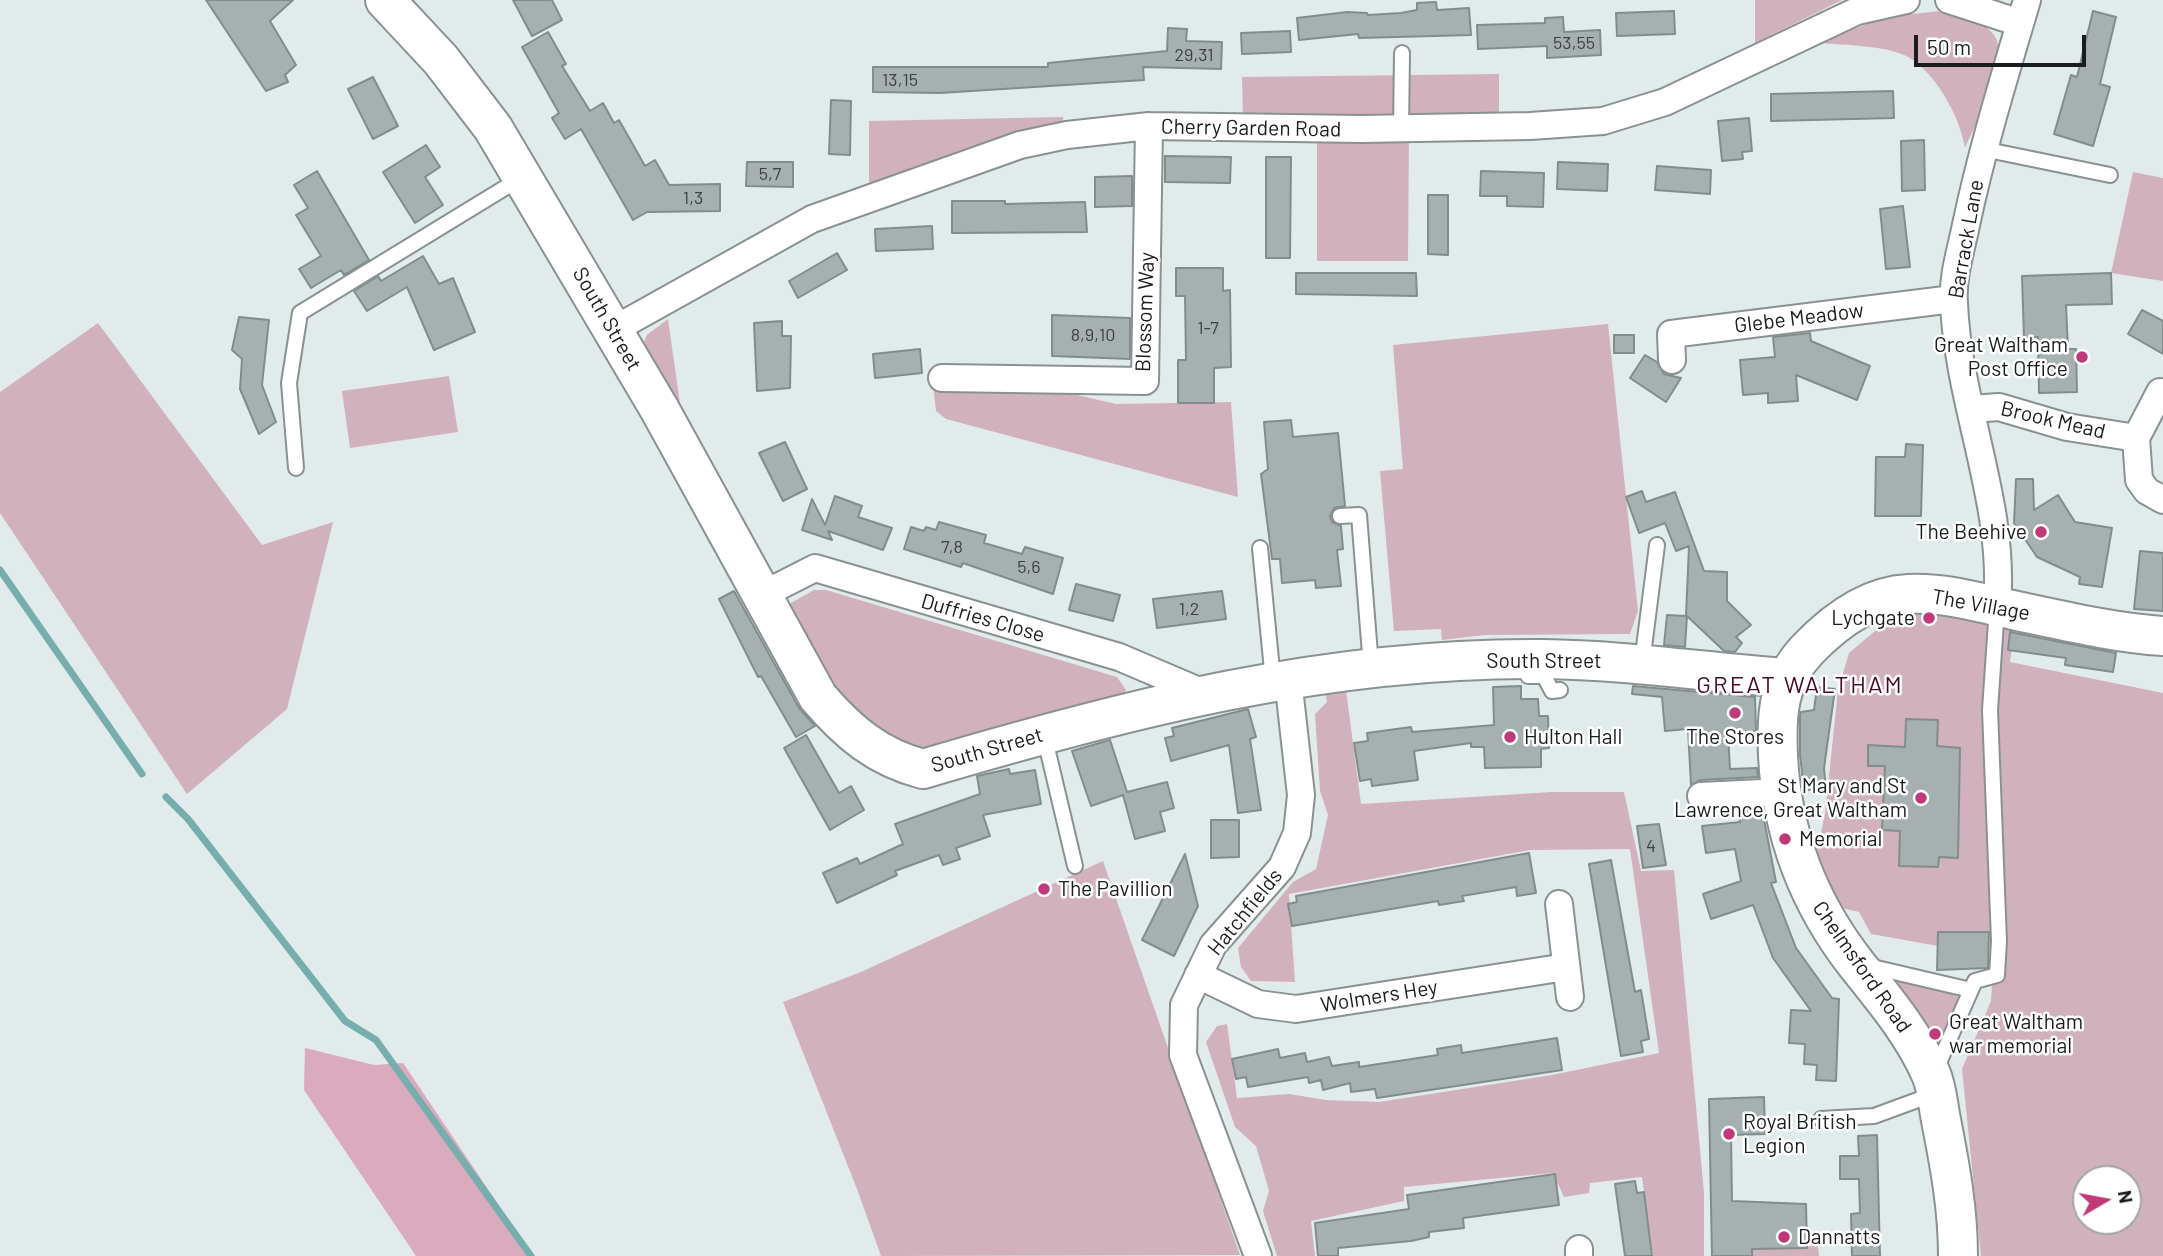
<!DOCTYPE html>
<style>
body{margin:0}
#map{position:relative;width:2163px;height:1256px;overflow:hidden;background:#e2ebeb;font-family:Barlow,sans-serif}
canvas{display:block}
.north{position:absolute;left:2072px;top:1165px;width:70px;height:70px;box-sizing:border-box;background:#fff;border:2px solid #a3a5a5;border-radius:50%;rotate:80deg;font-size:19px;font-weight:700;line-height:28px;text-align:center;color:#191d1d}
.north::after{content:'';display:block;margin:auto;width:24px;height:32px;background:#c03a7a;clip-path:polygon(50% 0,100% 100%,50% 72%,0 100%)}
.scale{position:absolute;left:1914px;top:35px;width:172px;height:32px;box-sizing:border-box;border:4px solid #191d1d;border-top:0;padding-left:9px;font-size:21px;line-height:24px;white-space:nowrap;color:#191d1d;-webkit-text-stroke:5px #fff;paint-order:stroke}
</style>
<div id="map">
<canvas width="2163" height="1256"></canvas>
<div class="north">N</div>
<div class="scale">50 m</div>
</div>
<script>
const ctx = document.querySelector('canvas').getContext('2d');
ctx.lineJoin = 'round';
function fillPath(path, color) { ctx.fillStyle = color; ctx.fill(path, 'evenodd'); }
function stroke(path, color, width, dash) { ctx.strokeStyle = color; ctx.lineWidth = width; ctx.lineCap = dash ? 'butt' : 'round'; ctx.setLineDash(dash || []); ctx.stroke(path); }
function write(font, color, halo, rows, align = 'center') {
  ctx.font = font + ' Barlow,sans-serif'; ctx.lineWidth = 5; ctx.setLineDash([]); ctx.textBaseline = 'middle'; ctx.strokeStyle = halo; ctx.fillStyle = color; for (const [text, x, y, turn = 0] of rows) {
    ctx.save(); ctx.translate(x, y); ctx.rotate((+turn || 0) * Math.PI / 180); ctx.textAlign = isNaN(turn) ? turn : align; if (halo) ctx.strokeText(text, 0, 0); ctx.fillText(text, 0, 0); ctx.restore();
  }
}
fillPath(new Path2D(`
 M1755,0h87l-87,43z
 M1940,11c18,5 42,8 54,24 18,25 -18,88 -29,113 -5,-30 -26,-69 -52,-88 -21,-15 -69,-15 -95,-17l67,-26z
 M1499,74v42l-256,3 -1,-42z
 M1063,117v9l-194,59v-64z
 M1409,133l-1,128h-91v-123z
 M2133,172l30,6v103l-52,-8z
 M668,319l18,127 -45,-97 6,-14z
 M98,323l164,222 71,-23 -46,187 -100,85 -187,-281v-121z
 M1608,324l30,287 -8,23 -146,1 -42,5 -1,-11 -47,2 -14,-160 23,-2 -10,-124z
 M449,376l9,56 -108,16 -8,-57z
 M933,384l131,8 52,12 115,-2 7,95 -292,-78 -10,-8z
 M814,590h12l291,87 9,13 -8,19 -183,51 -79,-30 -71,-112 6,-15z
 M2017,611l-7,51 153,31v563h-182l-19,-187 29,-68 4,-68 -57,-1v14l-67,-12 -12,-22 -26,-6 -18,-47 10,-45 13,-124 11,-37 32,-27 32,-13zM2086,1179h42v42h-42z
 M1344,675l17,129 191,-12h72l17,79 33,-1 30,323v63h-51l-11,-79 -52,6 -1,10 -25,4 -11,-24 -149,14v14l-93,20 4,35h-38l-14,-45 6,-20 -13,-45 -21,-19 -29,-85 11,-16 10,-2 10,74 52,-4 37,6 53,2 173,-27 107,-22 -29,-204 -100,1 -241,44 6,88 -44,-1 -10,-14 -3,-19 55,-66 23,-13 12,-54 -8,-24 -5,-77 12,-12 -4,-24z
 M1103,861l137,394 -359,1 -24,-67 -74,-187 78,-30z
 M1880,971l80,26 -25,60z
 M1752,1227l10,21 56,-2 1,10h-67z`), '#d1b1bc');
fillPath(new Path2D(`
 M305,1048l69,17 29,-2 130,193h-117l-112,-166z`), '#daabbc');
stroke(new Path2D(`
 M0,570l142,204
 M166,797l22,22 157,202 31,19 155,216`), '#75aeac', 7);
const building = new Path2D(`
 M206,0h87l-23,21 26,44 -11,10 3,7 -22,9z
 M513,0h39l10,20 -30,16z
 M1436,2l1,8 32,-2 2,27 -112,3 -1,-4 -59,6 -2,-22 50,-6 20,1 1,2 33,-2 16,-3v-7z
 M1674,11l1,23 -58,2 -1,-23z
 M2093,11l23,6 -16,67 10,3 -17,59 -39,-12 17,-59 6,2z
 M1563,17l1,15 36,-2 1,25 -54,3v-12l-69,3 -1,-24 68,-2v-5z
 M1168,28l19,1 -1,12 36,1 -1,27 -78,-2 1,13 -204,13 -67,-1v-25h175v-4l119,-12z
 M1290,31l1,21 -49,2 -1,-21z
 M548,32l18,32 -4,2 28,45 13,-8 11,20 5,-3 26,46 10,-6 14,25 51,-1v27l-73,1 -14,8 -52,-91 -16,10 -13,-21 7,-5 -37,-66z
 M373,77l25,49 -25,13 -25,-50z
 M1893,91l1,27 -123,3v-27z
 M831,100l20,1 -1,54 -21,-1z
 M1749,118l3,33 -10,1 1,7 -21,2 -4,-40z
 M1924,140l1,50 -23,1 -1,-50z
 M426,145l14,22 -15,10 18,28 -28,18 -32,-51z
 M1165,156l66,1 -1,26 -65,-1z
 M1266,157h25l-1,101h-24z
 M747,162h46v25l-47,-1z
 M1558,162l50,2 -1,27 -50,-2z
 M1657,166l54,4 -1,24 -55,-4z
 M317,171l52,89 -25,15 -3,-5 -30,18 -12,-19 22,-13 -25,-41 12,-7 -14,-23z
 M1481,171l63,2 -1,34 -36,-1v-10h-27z
 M1132,176v30l-37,1v-30z
 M1428,195h20v60l-20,-1z
 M952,201h53v3l80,-2 2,30 -135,1z
 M1903,206l7,61 -24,2 -6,-60z
 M932,226l1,23 -57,2 -1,-22z
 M837,253l10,17 -49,28 -9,-17z
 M423,256l16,28 14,-6 22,54 -41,18 -27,-63 -40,24 -13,-20 24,-15 3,5z
 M1176,268h47v23l7,-1 1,77 -17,1v35h-36v-43h8l-1,-64h-9z
 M1296,273h120l1,23 -121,-2z
 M2111,273l1,31 -46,1 2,44h8l1,43 -38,1 -1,-56 -14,1 -2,-62z
 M2142,310l21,11v33l-35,-20z
 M1052,315l78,3v41l-78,-3z
 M239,317l30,3 -7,65 14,37 -17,12 -19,-45 2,-30 -10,-9z
 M782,321v15h9l-1,52 -33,3 -3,-68z
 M1810,333l1,8 59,25 -13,34 -61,-25 2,26 -30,2v-10l-25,2 -3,-35 35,-3 -2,-20z
 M1614,335h20v18h-20z
 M920,349l2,24 -47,5 -2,-24z
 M1645,355l12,7 7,12 17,4 -15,24 -36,-24z
 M1291,420l2,17 45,-4 7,73 -11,2 -4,8 2,6 9,4 2,23 -6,1 4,36 -25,2 -1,-8 -33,3 -2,-24h-8l-11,-85 7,-5 -4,-47z
 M785,442l22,47 -24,12 -24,-48z
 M1906,444l17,1 -2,71h-46l1,-59h29z
 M2016,479h17l1,31 24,-15 17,27 37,6 -10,59 -23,-3 1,-7 -43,-20 -23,-34z
 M1642,491l4,11 29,-10 29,79 23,1v29l24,24 -15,12 6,6 -7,9 -11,-1 -37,-35 -2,31 -21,-2 3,-30 19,1 3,-70 -13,5 -11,-28 -26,10 -13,-36z
 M835,496l27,10 -4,11 34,11 -9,22 -55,-19 4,9 -30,-10 10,-31 13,26z
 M939,522l47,13 -2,8 38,11 3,-7 38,11 -10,36 -90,-31 -2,4 -57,-18 7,-22 13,4 2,-4 10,3z
 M2140,551l23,2v58l-29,-2z
 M1076,584l44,11 -7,26 -44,-11z
 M734,591l65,117 16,18 -19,11 -35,-61 -3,1 -39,-78z
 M1222,591l4,28 -69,9 -4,-29z
 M2010,632l106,21 -3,19 -48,-7 1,-7 -58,-8z
 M1521,686v13h17l1,17h9l1,32 -8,1v18l-56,1 -1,-21h-13v-4l-57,8 4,29 -46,6 -1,-7 -11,2 -6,-38 14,-2 -1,-8 44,-6 1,5 82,-7 -1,-38z
 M1633,686l122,11 1,34 -28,3 2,35 27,-1 1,9 -58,3 -9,5 -3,-56 -23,2 -3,-34 -30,-3z
 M1817,687l18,2 -11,79 2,21 -22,1 -4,-35v-40l1,-3 13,-2z
 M1248,709l8,28 -6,2 11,71 -23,3 -9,-68 -58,16 -6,-23 9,-2 -2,-8z
 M1906,719l32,1 -1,26 23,2 -2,110 -19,-1 -1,10 -39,-1 1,-35 -18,-1 3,-64h-17v-21l37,2z
 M806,735l33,58 12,-7 13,24 -34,20 -46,-82z
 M1110,740l17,52 40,-10 7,26 -14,4 5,19 -30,8 -12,-44 -32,11 -19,-55z
 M1009,769l1,5 25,-4 6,34 -58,11 7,21 -34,12 4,11 -17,6 -4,-10 -44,16 2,4 -60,28 -14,-30 34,-15 3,6 43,-20 -8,-20 85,-30 -3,-18z
 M1762,809l14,73 -5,1 25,65 36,50 7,1 -3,82 -20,-1 1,-15 -13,-1 1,-20 -16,-1 2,-33 20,1 -38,-53 -20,-53 -42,14 -8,-25 38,-13 -6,-32 -29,4 -4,-27 38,-4 -2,-12z
 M1211,820h28v37l-28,1z
 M1659,824l7,41 -23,3 -6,-42z
 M1529,853l7,40 -19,3 -1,-9 -54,9 2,5 -25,4 -1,-4 -146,25 -4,-22 9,-2 -1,-6z
 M1185,854l13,52 -24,50 -32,-16z
 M1611,860l24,132 6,-2 8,49 -8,2 2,11 -22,4 -32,-192z
 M1938,932h51l-1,36 -51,2z
 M1557,1038l5,32 -185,28 -2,-9 -24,3 -1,-9 -27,7 -2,-10 -12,3 -1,-6 -60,10 -2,-10 -10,2 -4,-20 46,-10 2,9 25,-5 2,9 22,-5 3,9 27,-4v5l79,-12 -1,-6 24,-4 1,8z
 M1764,1097l1,37 -34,1 1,66 74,3 1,44 -55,1v7h-40l-3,-157z
 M1877,1135l3,121h-28l-1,-42 9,-1 -1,-34h-19v-23h19l-1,-20z
 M1555,1174l4,31 -96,13 1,10 -35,4v5l-18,4 -73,7v8h-20l-3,-33 94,-14 -2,-14z
 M1635,1181l2,12 7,-1 8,64h-27l-10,-72z`);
fillPath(building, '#a7b0b0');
stroke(building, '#838c8c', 2);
const lane = new Path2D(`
 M1401,129l1,-76
 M1983,149l127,26
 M296,468l-7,-85 11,-70 221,-135
 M1340,516l19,-1 12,152
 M1260,548l13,132
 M1642,663l15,-118
 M1528,676h16l8,15 8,-1
 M1044,735l31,131
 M1868,966l103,24
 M1935,1072l40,-91 22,-6 2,-34 -9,-231 7,-103
 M1821,1119l53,-3 60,-22`);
const street = new Path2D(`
 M1949,0l71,23
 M613,330l199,-111 208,-74 47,-10 82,-9 212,3 169,-3 73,-5 62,-19 192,-91 49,-11
 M1672,360l-1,-26 282,-35
 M942,378l203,3 4,-255
 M2160,392l-24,46 3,42 8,11 16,9
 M1971,409l28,-2 68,20 69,11
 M762,595l53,-27 304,89 87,37
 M1997,606c9,-103 -39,-201 -43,-303 -2,-26 7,-53 12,-78 16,-76 39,-150 61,-225
 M1701,796l81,-4
 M1559,904l11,93
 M1198,975l60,29 38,5 270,-42
 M1579,1249v7
 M1258,1256l-75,-201 1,-50 29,-60 69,-78 15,-34 4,-38 -13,-116`);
const secondary = new Path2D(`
 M385,0l56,60 52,68 167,282 158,287c30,35 59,60 105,72 206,-61 403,-112 620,-110 81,1 162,13 243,19
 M1958,1256c0,-47 -8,-90 -17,-136 -3,-15 -4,-32 -10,-46 -18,-41 -47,-75 -74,-109 -48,-61 -75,-131 -79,-209 -2,-42 0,-76 30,-107 27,-28 60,-53 100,-55 36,-2 74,9 109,17 48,10 98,22 146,25`);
stroke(lane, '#899291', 18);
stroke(street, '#899291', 30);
stroke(secondary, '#899291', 42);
stroke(lane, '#fff', 14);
stroke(street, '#fff', 26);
stroke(secondary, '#fff', 38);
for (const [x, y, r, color] of [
 [2082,357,7,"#c03a7a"],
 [2041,532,7,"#c03a7a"],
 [1929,618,7,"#c03a7a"],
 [1735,713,7,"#c03a7a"],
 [1510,737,7,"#c03a7a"],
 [1921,798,7,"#c03a7a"],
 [1785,839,7,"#c03a7a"],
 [1044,889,7,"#c03a7a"],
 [1935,1034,7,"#c03a7a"],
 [1729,1134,7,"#c03a7a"],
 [1784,1237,7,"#c03a7a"]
]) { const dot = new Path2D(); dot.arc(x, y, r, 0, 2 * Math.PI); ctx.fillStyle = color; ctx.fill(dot); stroke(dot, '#fff', 2.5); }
write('18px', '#3c4242', null, [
 ["53,55",1574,43],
 ["29,31",1194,55],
 ["13,15",900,80],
 ["5,7",770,174],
 ["1,3",693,198],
 ["1-7",1208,328],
 ["8,9,10",1093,335],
 ["7,8",952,547],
 ["5,6",1029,567],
 ["1,2",1189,609],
 ["4",1651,846]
]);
write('21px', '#191d1d', '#fff', [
 ["Cherry Garden Road",1251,128,1],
 ["Barrack Lane",1966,239,-80],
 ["Blossom Way",1145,312,-88],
 ["Glebe Meadow",1799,318,-7],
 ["South Street",607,319,60],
 ["Brook Mead",2053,420,13],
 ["The Village",1981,605,10],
 ["Duffries Close",983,618,16],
 ["South Street",1544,661],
 ["South Street",987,750,-16],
 ["Hatchfields",1245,912,-51],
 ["Chelmsford Road",1862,967,55],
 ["Wolmers Hey",1379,996,-9]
]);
write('21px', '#191d1d', '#fff', [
 ["Great Waltham",2068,345,"right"],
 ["Post Office",2068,369,"right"],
 ["The Beehive",2027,532,"right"],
 ["Lychgate",1915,618,"right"],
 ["Hulton Hall",1524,737],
 ["The Stores",1735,737,"center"],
 ["St Mary and St",1907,786,"right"],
 ["Lawrence, Great Waltham",1907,810,"right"],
 ["Memorial",1799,839],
 ["The Pavillion",1058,889],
 ["Great Waltham",1949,1022],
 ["war memorial",1949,1046],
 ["Royal British",1743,1122],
 ["Legion",1743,1146],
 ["Dannatts",1798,1237]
], 'left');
ctx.letterSpacing = '2px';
write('24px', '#4b0a2c', '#fff', [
 ["GREAT WALTHAM",1800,685]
]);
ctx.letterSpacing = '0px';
</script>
